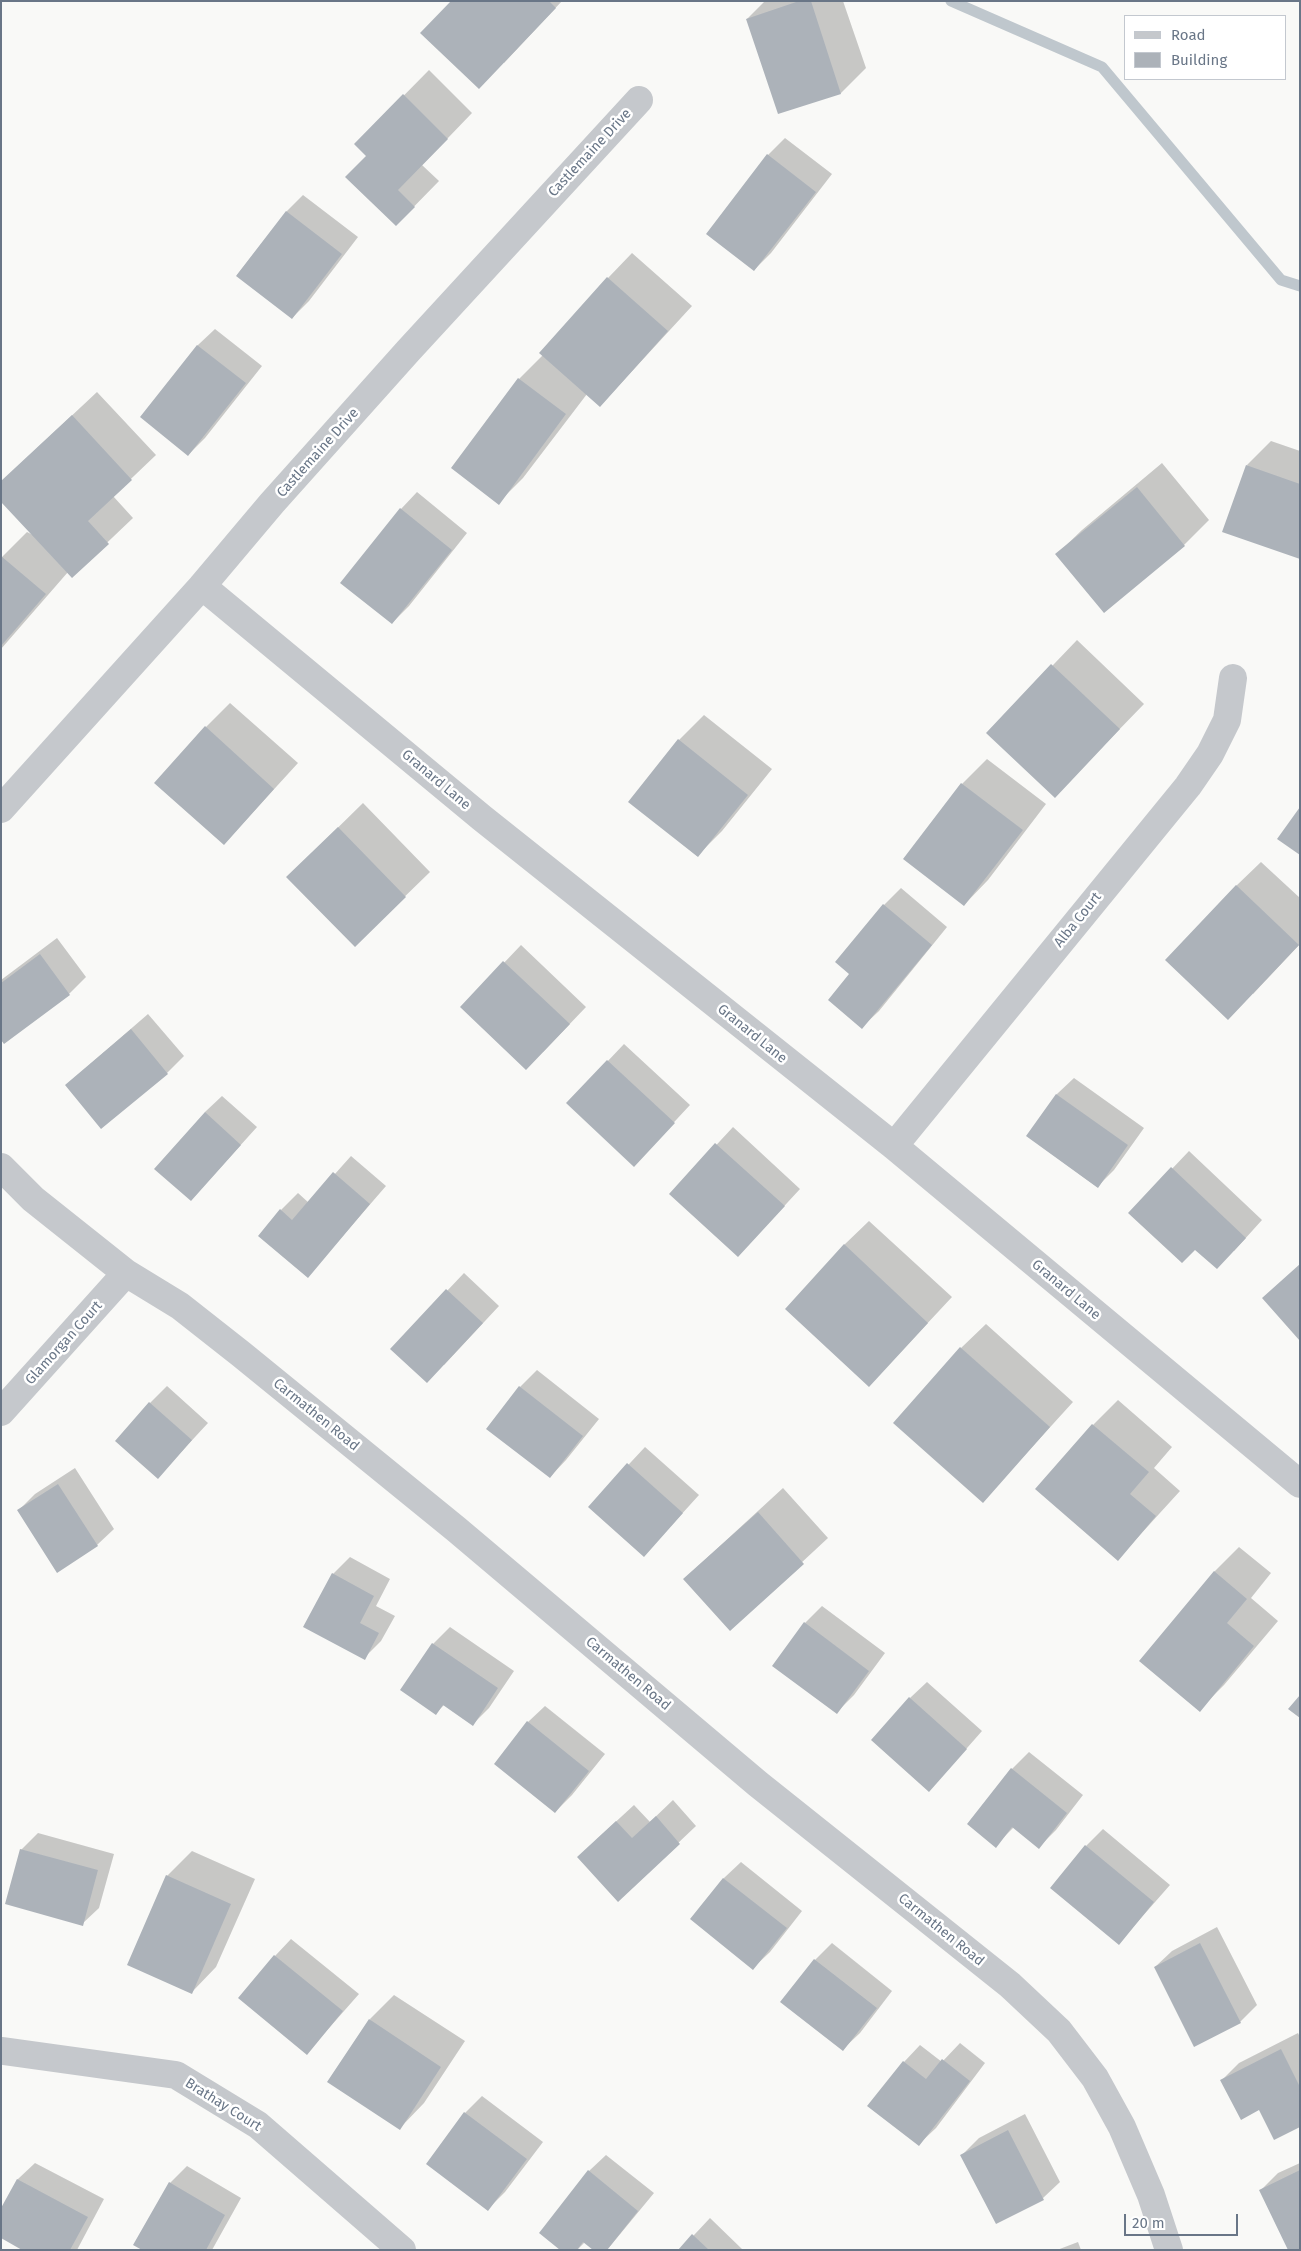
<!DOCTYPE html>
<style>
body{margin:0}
#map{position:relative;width:1301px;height:2251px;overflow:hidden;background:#f9f9f7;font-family:"Fira Sans",sans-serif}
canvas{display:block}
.frame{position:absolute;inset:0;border:2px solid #697687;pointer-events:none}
.legend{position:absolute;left:1124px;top:15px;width:162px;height:65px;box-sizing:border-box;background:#fff;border:1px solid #c3c8cf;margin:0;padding:6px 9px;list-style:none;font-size:15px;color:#697687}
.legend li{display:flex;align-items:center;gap:10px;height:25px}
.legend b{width:25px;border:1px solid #c3c8cf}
.scale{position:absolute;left:1124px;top:2214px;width:114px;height:22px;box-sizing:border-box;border:2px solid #697687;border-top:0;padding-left:6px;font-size:15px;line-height:18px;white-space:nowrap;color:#697687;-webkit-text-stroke:4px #fff;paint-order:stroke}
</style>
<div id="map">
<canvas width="1301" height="2251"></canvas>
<div class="frame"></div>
<ul class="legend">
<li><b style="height:6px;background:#c5c8cc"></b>Road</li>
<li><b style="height:14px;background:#acb2b9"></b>Building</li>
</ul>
<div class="scale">20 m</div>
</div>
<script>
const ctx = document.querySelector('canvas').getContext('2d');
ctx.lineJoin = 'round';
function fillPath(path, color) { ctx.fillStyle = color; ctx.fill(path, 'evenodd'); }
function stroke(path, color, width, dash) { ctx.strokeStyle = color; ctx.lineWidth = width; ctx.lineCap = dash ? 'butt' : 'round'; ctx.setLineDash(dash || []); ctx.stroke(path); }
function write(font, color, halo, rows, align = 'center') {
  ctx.font = font + ' "Fira Sans",sans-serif'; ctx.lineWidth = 5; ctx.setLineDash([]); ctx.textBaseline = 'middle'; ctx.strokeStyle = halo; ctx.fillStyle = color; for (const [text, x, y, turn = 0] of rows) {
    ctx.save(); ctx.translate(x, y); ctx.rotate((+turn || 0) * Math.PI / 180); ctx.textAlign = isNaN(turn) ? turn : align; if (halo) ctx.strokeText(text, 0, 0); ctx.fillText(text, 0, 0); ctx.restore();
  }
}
fillPath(new Path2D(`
 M452,1h110l-58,62z
 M765,1h78l23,67 -25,25 -62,20 -32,-94z
 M429,70l43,43 -50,52 17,16 -43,44 -29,-69 -11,-12z
 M785,138l47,36 -61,79 -17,17 -47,-36 61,-79z
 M303,195l55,42 -49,64 -17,17 -55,-43 50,-64z
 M632,253l60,53 -92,100 -13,-12 -64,84 -25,25 21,-124 24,-24 -2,-2 67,-75z
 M215,329l47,37 -57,72 -17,17 -46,-38 56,-72z
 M97,392l59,63 -43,41 20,22 -61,58 -4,-4 -67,77v-91l26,-26 8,4 -17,-70z
 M1271,441l29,10v107l-53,-93z
 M1162,463l47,57 -25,25 -127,9 25,-24z
 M417,492l50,41 -58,73 -17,17 9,-114z
 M1077,640l67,64 -65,67 -91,-38z
 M230,703l68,60 -74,81 -18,-117z
 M704,715l68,54 -50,62 -25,25 -67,-55 49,-61z
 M987,759l59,45 -58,76 -24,25 -59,-46 57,-75z
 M363,803l67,69 -75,73 -42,-93z
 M1261,862l39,36v46l-47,50 -17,-108z
 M901,888l46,39 -68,84 -17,16 -11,-53 33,-69z
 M57,938l29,39 -17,17 -68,44v-58z
 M521,945l65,62 -43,45 -81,-45z
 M148,1014l36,42 -17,17 -101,12z
 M624,1044l66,61 -40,43 -82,-45z
 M1074,1078l70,50 -30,42 -17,17 -70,-51 30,-42z
 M222,1096l35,31 -66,73 14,-88z
 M733,1127l67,62 -62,67 -67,-62z
 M1189,1151l73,69 -28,31 -38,-3 -66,-35z
 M351,1156l35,30 -78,90 -27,-66 17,-17 11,10z
 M869,1221l83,76 -83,89 -25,-141z
 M464,1273l35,33 -55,59 -52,-16z
 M986,1324l87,78 -90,99 -22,-153z
 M537,1370l62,49 -33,41 -16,17 -30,-90z
 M167,1386l41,37 -50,54 -8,-74z
 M1118,1400l54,47 -18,21 26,23 -62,68 -25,-134z
 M645,1447l54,48 -39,43 -70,-32z
 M75,1468l39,61 -17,16 -79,-34 17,-17z
 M783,1488l45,50 -98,91 -46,-50z
 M1239,1547l32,26 -20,25 27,23 -54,64 -25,25 15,-138z
 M350,1557l40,22 -14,27 19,10 -14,25 -17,17 -31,-84z
 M822,1606l63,47 -31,42 -17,17 -32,-89z
 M450,1627l64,44 -25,37 -16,16 -29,-19 -8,8 -3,-69z
 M927,1682l55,49 -37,42 -35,-75z
 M545,1706l60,48 -33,41 -17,17 -27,-90z
 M1029,1752l54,43 -27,35 -17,17 -25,-20 -19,19 17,-77z
 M673,1800l23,26 -78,74 -22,-60 38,-35 16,17z
 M1103,1829l67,56 -51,58 -33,-97z
 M38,1833l76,21 -15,54 -17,16 -61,-74z
 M192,1851l63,28 -39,88 -24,25 -25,-116z
 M741,1862l61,49 -32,41 -17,16 -61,-49 32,-41z
 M1217,1927l40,78 -17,17 -85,-55 17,-16z
 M291,1939l68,55 -52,59 -32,-97z
 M832,1943l60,48 -32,42 -17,16 -28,-89z
 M394,1995l71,46 -41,62 -24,25 -30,-109z
 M1298,2033l2,4v88l-40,-17 -38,-28 17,-17z
 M960,2043l25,20 -49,65 -17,16 -15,-82 16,-17 22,17z
 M482,2096l61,46 -38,50 -17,17 -23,-96z
 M1025,2114l35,68 -17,16 -81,-43 17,-17z
 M606,2155l48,38 -47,57h-12l-10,-8 -8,8 12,-79z
 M35,2163l69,36 -27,51h-53l-23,-39 17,-32z
 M1300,2163v87l-39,-60 17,-17z
 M187,2166l54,32 -29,52h-68l26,-67z
 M710,2218l33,32h-63z
 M1078,2242l3,8h-24z`), '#0003');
stroke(new Path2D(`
 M951,1l151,66 179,213 19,6`), '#bfc7cd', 11);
fillPath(new Path2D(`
 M451,1h98l7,7 -77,81 -59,-56z
 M799,1h12l30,93 -63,20 -32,-95z
 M403,94l45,45 -50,51 17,17 -19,19 -51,-49 21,-21 -12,-12z
 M767,154l49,38 -62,79 -48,-37z
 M286,211l56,43 -50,65 -56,-43z
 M607,277l61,54 -68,76 -61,-54z
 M197,345l49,38 -58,73 -48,-39z
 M518,378l48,36 -67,91 -48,-37z
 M72,415l60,65 -44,41 21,23 -37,34 -71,-76v-21z
 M1246,465l54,19v75l-78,-27z
 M1137,487l48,59 -81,67 -49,-59z
 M400,508l52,42 -60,74 -52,-41z
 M1,556l45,38 -45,52z
 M1051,664l69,65 -65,69 -69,-65z
 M205,726l69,63 -50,56 -70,-62z
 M678,739l70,56 -50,62 -70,-55z
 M961,783l62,47 -59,76 -61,-47z
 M1300,807v48l-23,-16z
 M338,827l68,70 -51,50 -69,-70z
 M1236,885l63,60 -71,75 -63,-60z
 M883,904l49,41 -70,84 -34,-29 21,-26 -14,-12z
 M40,954l30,41 -66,49 -3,-4v-57z
 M503,961l67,63 -44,46 -66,-63z
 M131,1029l37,45 -67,55 -36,-44z
 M607,1060l68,63 -41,44 -68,-64z
 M1056,1094l72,51 -30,43 -72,-52z
 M205,1112l36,33 -50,56 -37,-32z
 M715,1143l70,63 -47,51 -69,-63z
 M1171,1167l75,71 -29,31 -22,-19 -13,13 -54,-50z
 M333,1172l37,32 -62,74 -50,-42 22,-27 12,11z
 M844,1244l84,79 -59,64 -84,-78z
 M1300,1264v77l-38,-43z
 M446,1289l37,34 -56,60 -37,-34z
 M960,1347l90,80 -67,76 -90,-80z
 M519,1386l64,50 -33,42 -64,-49z
 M149,1402l43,38 -34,39 -43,-38z
 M1092,1424l57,48 -19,22 26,22 -38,45 -83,-72z
 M627,1463l56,50 -39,44 -56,-50z
 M58,1484l40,62 -41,27 -40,-63z
 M758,1512l46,52 -74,67 -47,-52z
 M1214,1571l33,28 -20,24 27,23 -54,66 -61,-51z
 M332,1573l42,23 -14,27 19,10 -14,27 -62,-33z
 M804,1622l65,49 -32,43 -65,-48z
 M432,1643l66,45 -25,38 -30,-21 -7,10 -36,-25z
 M1300,1695v23l-12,-9z
 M909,1697l58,52 -38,43 -58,-52z
 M527,1721l62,50 -34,42 -61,-49z
 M1011,1768l56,45 -28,36 -27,-22 -16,21 -29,-24z
 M656,1816l24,28 -62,58 -41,-45 39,-36 16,17z
 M1085,1845l69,57 -35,43 -69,-57z
 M20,1849l78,21 -15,56 -78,-22z
 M166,1875l65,29 -39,90 -65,-29z
 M723,1878l64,50 -34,42 -63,-51z
 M1200,1943l41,80 -47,24 -40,-80z
 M274,1955l69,56 -36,44 -69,-57z
 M814,1959l63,49 -34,43 -63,-49z
 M369,2019l72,48 -41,63 -73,-48z
 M1281,2049l19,38v40l-26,13 -15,-30 -18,10 -21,-40z
 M942,2059l28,22 -51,65 -52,-40 36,-45 23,18z
 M464,2112l63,47 -39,52 -62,-47z
 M1008,2130l36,70 -48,24 -36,-69z
 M588,2170l50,41 -31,39h-14l-10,-8 -6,8h-17l-21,-17z
 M1300,2170v80h-12l-29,-60z
 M17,2179l71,38 -18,33h-48l-21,-12v-30z
 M169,2182l56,33 -19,35h-64l-9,-5z
 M692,2234l17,16h-31z`), '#acb2b9');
stroke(new Path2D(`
 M202,586l280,232 412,328 406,338
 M1,809l201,-223 70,-83 136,-152 231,-251
 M894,1146l294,-360 22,-32 17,-34 6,-42
 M1,1167l32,32 93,74 54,33 61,48 215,175 302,255 252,201 49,46 36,47 27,49 29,68 18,55
 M1,1412l125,-139
 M3,2051l173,24 82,50 144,125`), '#c5c8cc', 28);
write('14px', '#697687', '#fff', [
 ["Castlemaine Drive",590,153,-47],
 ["Castlemaine Drive",318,453,-48],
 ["Granard Lane",436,780,40],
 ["Alba Court",1078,920,-51],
 ["Granard Lane",752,1034,39],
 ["Granard Lane",1066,1290,40],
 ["Glamorgan Court",64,1343,-48],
 ["Carmathen Road",316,1415,39],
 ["Carmathen Road",628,1674,40],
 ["Carmathen Road",941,1930,39],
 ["Brathay Court",223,2105,32]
]);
</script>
